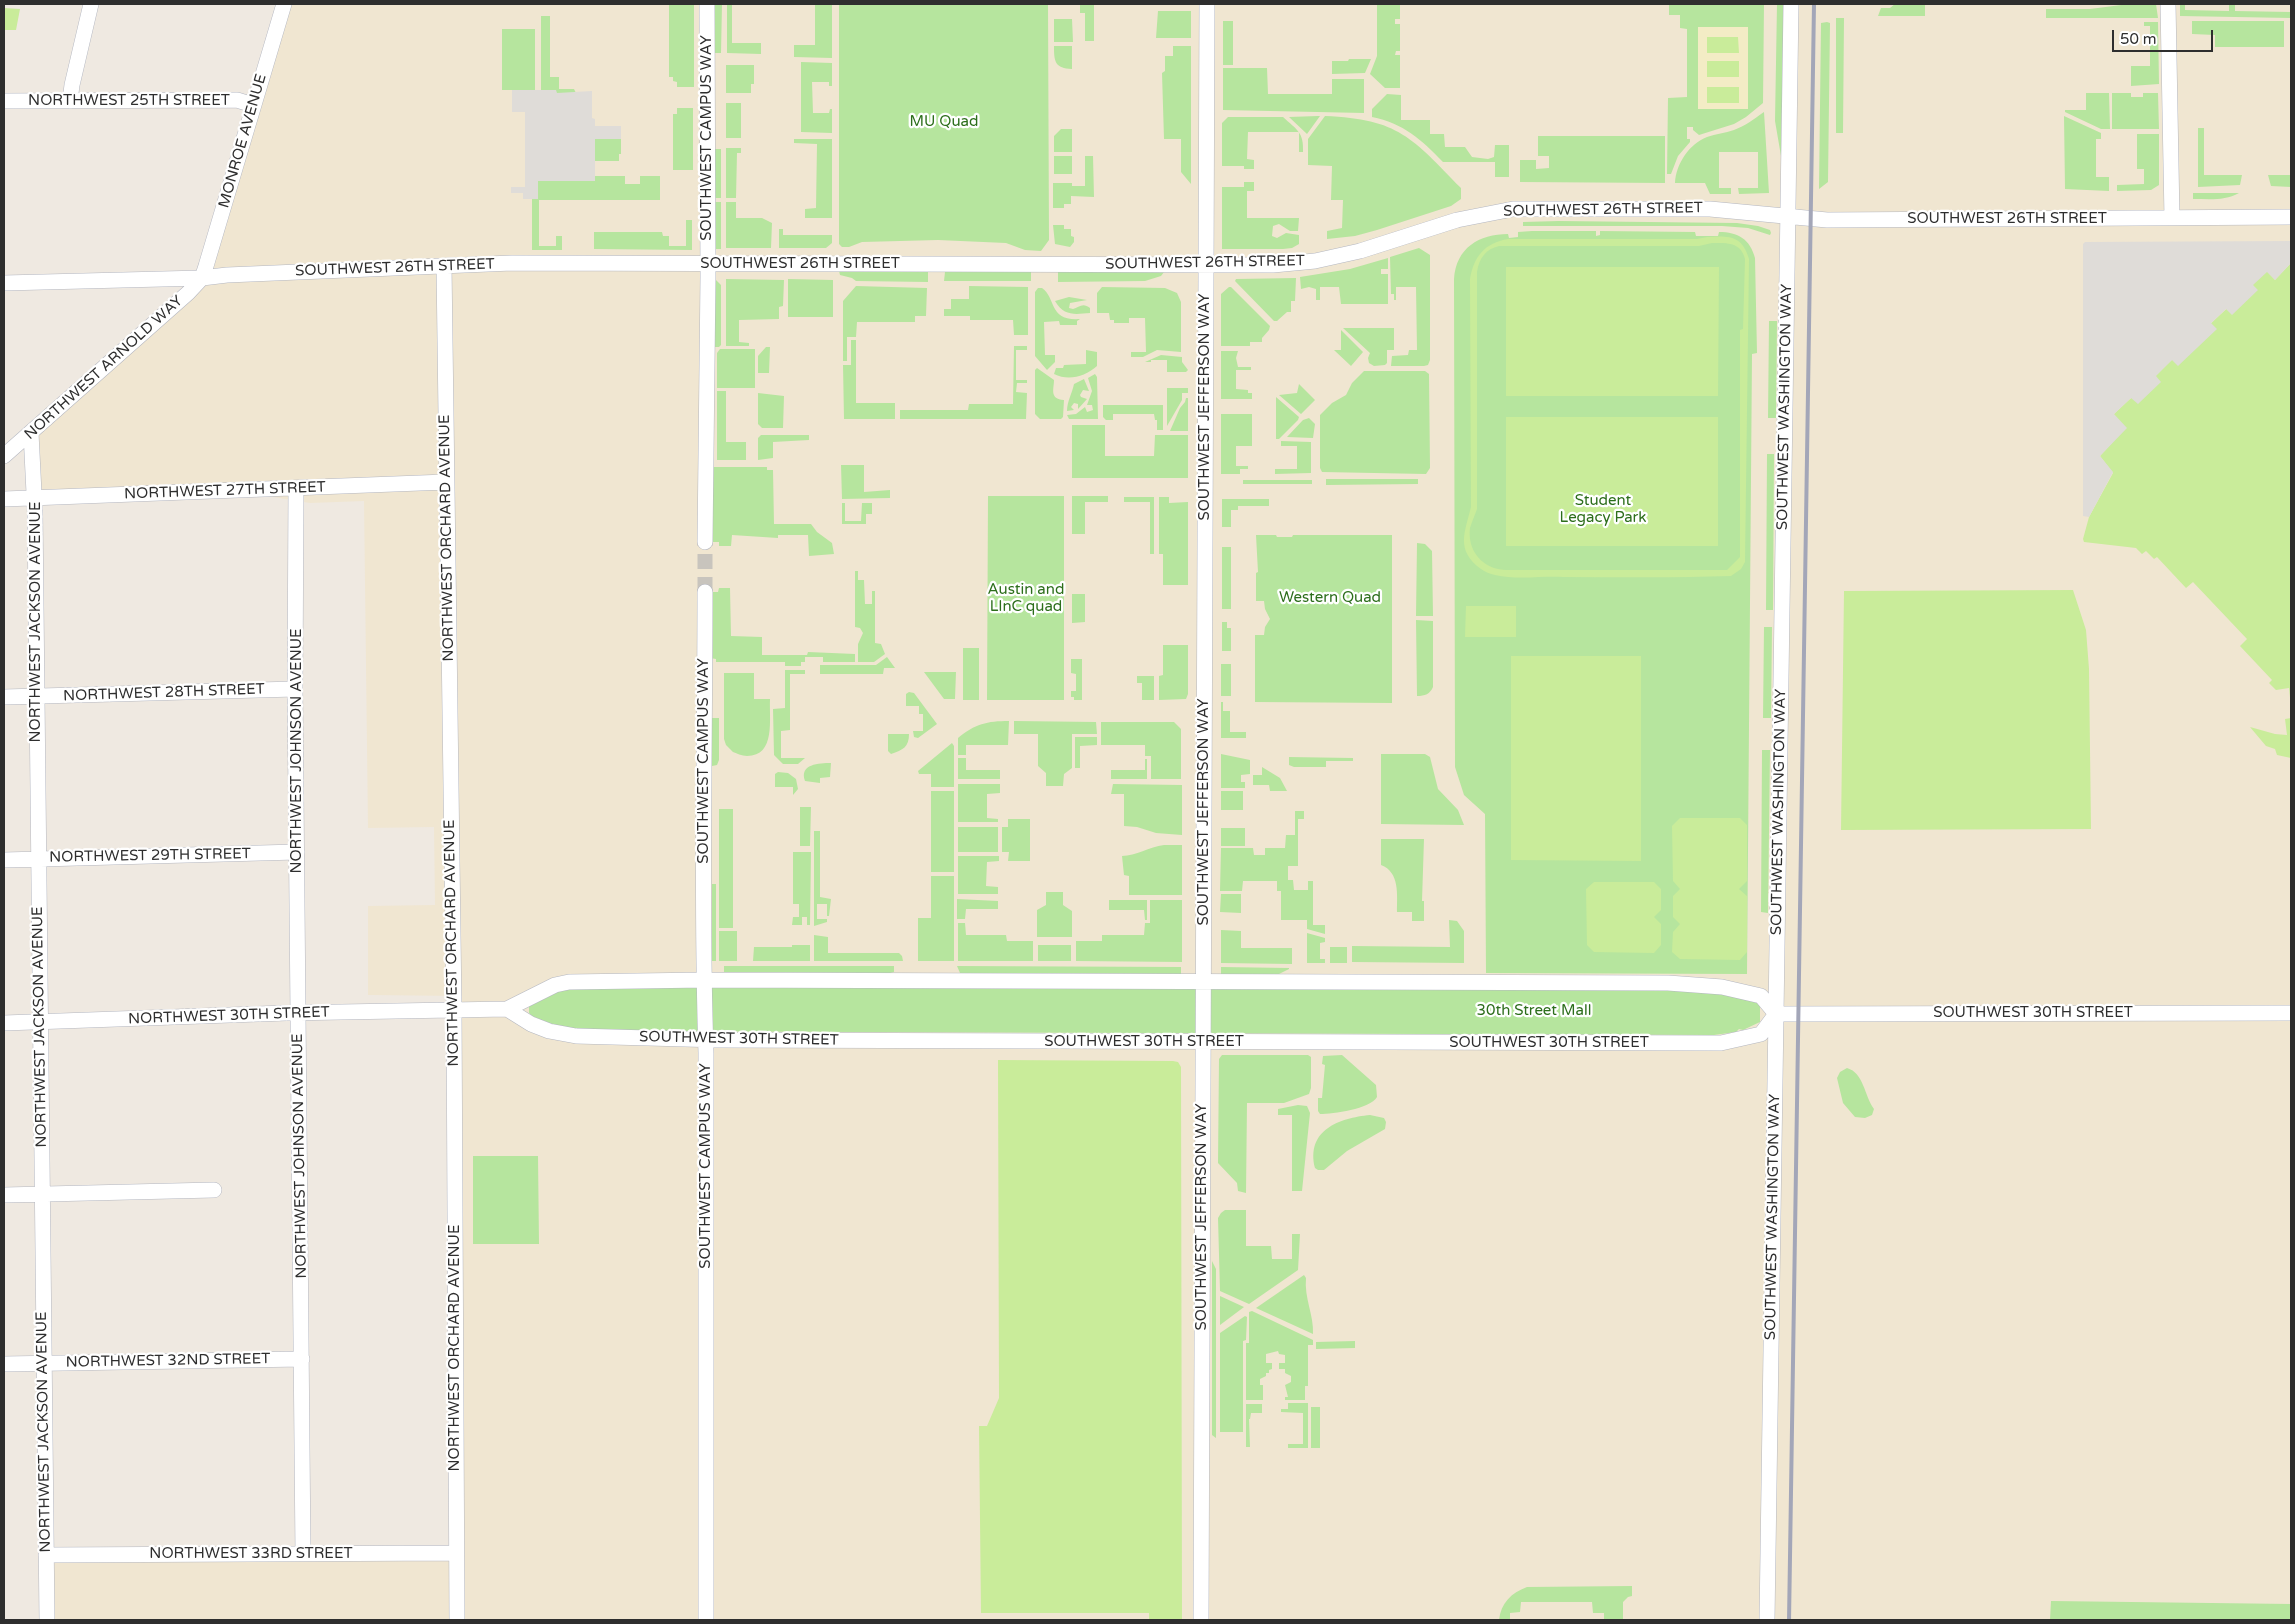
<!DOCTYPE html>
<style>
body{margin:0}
#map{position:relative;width:2295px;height:1624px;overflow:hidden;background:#efe9e1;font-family:"Varela Round",sans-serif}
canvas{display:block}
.frame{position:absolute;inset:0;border:5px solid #2e2e2e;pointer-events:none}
.scale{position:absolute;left:2112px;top:30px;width:101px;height:22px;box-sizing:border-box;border:2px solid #2e2e2e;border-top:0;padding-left:6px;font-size:15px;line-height:18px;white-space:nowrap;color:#2e2e2e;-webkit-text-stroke:4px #fff;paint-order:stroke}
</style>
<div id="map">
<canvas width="2295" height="1624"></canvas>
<div class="frame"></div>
<div class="scale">50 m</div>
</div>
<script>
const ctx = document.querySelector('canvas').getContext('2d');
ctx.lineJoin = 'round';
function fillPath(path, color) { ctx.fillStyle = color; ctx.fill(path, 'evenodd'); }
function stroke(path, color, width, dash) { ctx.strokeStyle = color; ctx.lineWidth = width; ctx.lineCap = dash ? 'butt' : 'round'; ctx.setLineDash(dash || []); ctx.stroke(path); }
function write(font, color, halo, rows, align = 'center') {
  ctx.font = font + ' "Varela Round",sans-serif'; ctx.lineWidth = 4.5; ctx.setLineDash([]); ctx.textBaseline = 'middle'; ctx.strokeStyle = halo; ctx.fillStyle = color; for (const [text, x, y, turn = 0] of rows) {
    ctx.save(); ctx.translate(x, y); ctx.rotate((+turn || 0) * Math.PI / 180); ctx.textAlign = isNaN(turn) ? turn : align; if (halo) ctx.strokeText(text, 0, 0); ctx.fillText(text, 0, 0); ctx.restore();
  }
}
fillPath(new Path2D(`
 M287,4h2004v1616h-2241l-1,-62 410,-2 3,-560 -94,-1v-89l67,-1 -1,-78 -66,1 -4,-327 -54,2 -85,-14 -186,7 -6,-62 171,-151z`), '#f0e6d1');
fillPath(new Path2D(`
 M669,4h25v83h-17v-5l-4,-1v-4h-4z
 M713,4h9l-1,49h-8z
 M727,4h5v39h29v11l-34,-1z
 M815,4h17v54l-38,-1v-12h21z
 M839,4h209l1,236 -8,11 -16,-1 -19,-7 -68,-3 -76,2 -13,5h-7l-3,-3z
 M1377,4h23v15h-5v5h5v27h-4l-1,4h5v33h-15l-15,-14 7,-18z
 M1669,4h95l-1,99 -17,14 -12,7 -35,11 -6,-5v-3h-6v12h3v3l-12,14 -7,18h-4l1,-76 19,-1v-68l-7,-1v-13h-11z
 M1777,4h7l-3,152 -6,-35z
 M1895,4h30v12h-47l3,-8h9z
 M2129,4h27l2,14h-112v-9h44z
 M2180,4h5v6l44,1v-7h6v7l56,1v6l-111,-2z
 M1080,5h14v36h-9v-28h-5z
 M1158,11h33v27h-35z
 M541,16h9v61h9v12h15l2,4h-20v-3h-15z
 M1836,18h8l-1,115h-7z
 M1054,19h18l1,23h-19z
 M1223,21h10v44h-10z
 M2192,21h92v26h-69v-12l-23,-1z
 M1827,22l3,1 -2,159 -9,7 2,-166z
 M2144,22h14l1,62 -28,2v-20h19v-40h-6z
 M502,29h33v61h-33z
 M1054,46h18v23c-17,-1 -18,-7 -18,-23z
 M1173,46h18v138l-10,-12v-33h-17l-2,-66 3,-2v-15h8z
 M1349,59h22l-6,14 -33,1v-13h16z
 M801,62l31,1v23h-3v-4h-17l1,31h16l1,-4h2v24l-31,-1z
 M726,65h28v19h-3v9h-25z
 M1223,68h44l1,26h64v-15h32v34l-141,-3z
 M2086,93h23l1,36h-9l-36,-17v-2h21z
 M2112,93h19v4h12v-4h15l1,36h-47z
 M1387,94l14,1v25h29v14h14l1,13h20l7,10 16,2 6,-2 1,-12h14v32h-14v-15h-52c-21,-22 -40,-39 -71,-45v-8z
 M726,103h15v35h-15z
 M677,108h16v62h-20v-56h4z
 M1764,112l5,81 -30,1 -1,-6h20v-36h-39v36h12v6h-21l-5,-11h-30c1,-19 14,-39 32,-46 9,-3 18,-4 27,-7 11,-4 20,-11 30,-18z
 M1318,116h2l-13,18 -18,-17z
 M1325,116c74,3 87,22 136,72v11l-10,7 -74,24 -22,6 -28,3v-8l15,-3 1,-28h-12l1,-34 -24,-1v-26z
 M2064,116l37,17v6h-5v38h13v14l-44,-2z
 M1228,117h55c14,13 21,15 20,35h-4v-20h-51l-1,27 7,1v9h-10v-3h-22v-43z
 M2198,128h6v47h38l-2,10 -42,2z
 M1061,129h11v23h-18v-16z
 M2137,134h22v51l-8,5 -34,1v-6l27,-1v-15h-7z
 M1538,136h127v47l-145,-1v-22h16v9l13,-1v-12h-11z
 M595,139h26v15h-2v7h-24z
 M794,139h38v79h-27v-9l11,-1 1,-64 -23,-1z
 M726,148h15v5h-4l-1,45h-10z
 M713,149h8v49h-9z
 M1054,156h18v18h-18z
 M1085,156h8l1,41 -23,-1v8h-7v4h-11v-25h19v3h13z
 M2268,175h23v12l-20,-1z
 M595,176h30v8h15v-8h20v24h-121v46h17v-10h6v14h-30v-51h6v-18h57z
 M1244,182h10v9h-7v27h52l-1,13h-8l-11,-7 -6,2 -1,10 5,2 9,-5 13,2v9l-7,4 -9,1h-61v-62h22z
 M2193,193h46c-14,8 -29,6 -46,6z
 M712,202h9v47h-6z
 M726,202h10v16h26l10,5 -1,25h-45z
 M686,220h6v30l-98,-1v-17h68l1,4h6v10h17z
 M1559,221l178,2 21,3 12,4 1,3 -1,2 -22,-7 -26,-2h-199v-4z
 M1053,225h11v4h7v7l3,1v5l-4,5 -15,-3z
 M779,229h4v6h49v8l-6,5h-47z
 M1532,231h64v5l4,-1v-4l95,1 1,4h22l1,-4c19,0 31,7 36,26l2,95 -5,1 -5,620 -261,-1 -1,-159 -21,-19 -9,-28 -1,-488c2,-31 25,-45 54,-45l1,4 9,-1v-5z
 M1419,248l11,7v105l-2,5 -4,1h-33l1,-10 16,-1 1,-5h8l-1,-63h-20v13h-2v-6h-3l-1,-37z
 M1388,258v11h-7v5h7v30h-47l-2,-17h-19v13h-4v-11l-7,-2 -8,2 -1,-12 50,-8z
 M839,271l89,1v10l-72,-1 -4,-3 -12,-3z
 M945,272h86v9h-87z
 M1058,272h106l-3,4 -16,5 -87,1z
 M714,278l7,7v60l-2,2h-6z
 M1296,278l-1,23h-4v11h-4l-10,9h-3l-39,-40 1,-2z
 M726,279l58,1 -1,26 -4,1v12l-40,1v22l10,1v3h-23z
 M788,279l45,1v37h-45z
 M856,286l71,2 -1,28h-11v6h-58l-1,15h-9v24h-4v-60z
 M969,286l59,1v48h-14l-1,-15h-43v-4h-26v-7h7v-10h18z
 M1102,287l63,1 12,5 4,9v50l-24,-2 -14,7h-12v-5h15l-1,-34h-16v5h-15v-3h-4l-1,-7h-12v-20z
 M1229,287h2l39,39 -1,4 -7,8v4h-12v4h-29v-52z
 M1038,288h4c15,11 6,33 38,31l-3,2v4h-17l-1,-4 -15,1 1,33h10v7l-8,8 -12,-14v-64z
 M1069,297l18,3 -17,3 -1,5 4,1c6,-2 10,-7 17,-1v5c-14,1 -26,4 -35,-12z
 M1769,321h8l-1,97h-8z
 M1343,328h51v22h-7v13l-2,2 -11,1 -5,-3 -1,-5 2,-5z
 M1341,330l22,22 -12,14 -17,-16h7z
 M851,340h5v63h39v16h-51l-1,-54h8z
 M1014,346h13v4h-11v30h11v3h-10l-1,9 11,1 -1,26h-126v-9h68l1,-6h44z
 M766,347h4l-1,26h-11v-17z
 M720,349h35v39h-38v-35z
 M1086,350l11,2v14c-12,11 -29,15 -43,8l2,-6h7l1,-3 22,-1z
 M1221,351h17l-2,7 2,9h13v3h-15v19l12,1v3h4v6h-31z
 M1161,355l21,2v5l6,8 -2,2h-19v-12h-16v2h-6z
 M1037,368l17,12c0,9 -5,19 10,20l-1,17 -2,2h-21l-5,-5v-44z
 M1364,371h61l4,3 1,94 -4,6 -104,-2 -2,-4v-53l12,-12 14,-8 6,-12z
 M1095,374l2,3 1,42h-29l-2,-4 9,-1 9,-7 2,5 6,-2 -1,-5h-5l5,-14 -4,-13z
 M1084,379l5,12 -6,-1 -3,5 1,2 6,2 -9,10v-5l-4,-1 -3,4 3,3 -7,1c0,-10 5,-17 7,-27z
 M1299,384l16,16 -14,14 -22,-19 18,-2z
 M1167,388h21v5h-6v7l-15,26z
 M717,391h9v51h20v18h-29z
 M758,393l26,3 -1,32h-21l-4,-4z
 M1276,397l23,20 -1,3 -19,19h-3z
 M1186,398h2v33h-18l10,-23 5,-6z
 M1103,405h60v25h-6v-10h-2l-1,-6h-41v6h-7l-3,-3z
 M1221,414h31v32h-16v20h12v3h-8v5h-19z
 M1309,418l6,6 -2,14 -26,-1 16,-17z
 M1072,425h33v31h49l1,-21h33v43h-116z
 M761,435h48v5l-36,2v16l-15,2v-22z
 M1281,441l30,1v31l-36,1v-5h22v-23h-16z
 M1767,454h7l-1,156h-7z
 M841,465h23v27l26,-2v8l-48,1z
 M710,467h57v3h6l1,54h37l6,8 15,11 2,11 -25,2 -1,-21h-30v3l-46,-3 -1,11h-12v-4h-9z
 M1326,479h92v5l-92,1z
 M1243,480h69v4h-69z
 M988,496h76v204h-77z
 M1072,496h36v6h-23v32h-13z
 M1124,497h30v57h-4v-52h-26z
 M1159,497h10v6l19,-1v83h-25v-31h-4z
 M1222,499h47v7h-31v4h-7v17h-9z
 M842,503h3v18h16l1,-18h10v11h-6v10h-24z
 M1256,535h20l1,2h15l1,-2h99v168l-137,-1v-67h9l1,-8 5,-8 -5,-10 -1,-8h-8v-28l2,-1z
 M1417,543l8,1 7,7 1,65h-17z
 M1222,547h9v62h-9z
 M855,571h3v9h6l1,24h7v-13h3v52l6,1 4,10 -11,8h-16v-18l5,-11 -3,-5 -5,-1z
 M719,588h11l1,48 31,1v18h45l1,-3 47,2v8h-32v-5h-18v5h-4v4h-16v-4h-69v-3l-6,-1v-66h8z
 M1072,594h13v28l-13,1z
 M1416,620l17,1v66c-3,7 -8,9 -16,9z
 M1222,622h5v6h4v23h-9z
 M1764,627h8l-1,91h-8z
 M1163,645h25v49l-2,5 -27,1v-24l4,-1z
 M963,648h16v52h-16z
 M887,657l8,11h-11l-1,6h-63v-9h56z
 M1071,659h11v41h-8v-3h-3v-6h5v-17l-5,-1z
 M1221,664h10v32h-10z
 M785,670h20v4h-15v56l-9,1v27h24l-7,6h-15l-9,-9 -1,-46 12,-1z
 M924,672h32l-1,27h-11z
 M724,673h30v26h16c-1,20 6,57 -23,57 -5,0 -11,-3 -14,-4l-7,-7 -2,-6z
 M1137,676h17v24h-12v-17h-5z
 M909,692l5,1 23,31 -19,14 -4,-1 -1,-6h10v-17h-4v-8h-13v-12z
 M1221,702h2v9h7v21h16v6h-25z
 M712,718h7v42l-2,5 -5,1z
 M1009,721l-1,24h-42v10h-8v-17c17,-14 29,-17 51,-17z
 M1014,721l82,1 1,12h-25v34l-8,6 -1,12h-17v-13l-8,-7v-32h-24z
 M1101,722h73l7,7v50h-30v-23h-6v-11h-44z
 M888,734h21c0,13 -6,16 -18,20l-3,-3z
 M1075,737h22v8l-17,1v22h-5z
 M952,743l2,3v41h-23v-13h-12l-1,-3z
 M1762,750h8l-2,163 -7,-1z
 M1221,754l29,6v14l-9,1v7h4v6h-24z
 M1381,754h44l5,3 8,32 20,21 6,15 -83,-1z
 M1289,757l64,1v3h-27v6h-32l-5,-2z
 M958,758h8v12h34v9h-42z
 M1145,759h2v20h-36v-9h34z
 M831,763l-1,14 -10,1v5l-15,-2c-6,-17 14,-18 26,-18z
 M1262,767l18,11 7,13h-17l-1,-6h-16v-10h9z
 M778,772l10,1 8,6 2,10 -5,6v-8h-18v-13z
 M958,784h42v9l-13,1v24l11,1v3h-40z
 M1113,784l69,1v50l-26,-2 -19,-6 -13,-1v-32h-13z
 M931,791h23v81h-23z
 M1221,791h22v19h-22z
 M800,807h11l-1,39h-10z
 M719,809h14v119h-14z
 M1295,811h9v8h-6v47h-10v14h5l1,10h14v-9h5v44h12v9l-18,-5v-9h-26v-29h-4v-10h-34l-1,10h-22l1,-43h32l1,7h11v-7h20l1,-13h9z
 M1008,819h22v42h-22l1,-9h-7v-25h6z
 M958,827h40v25h-40z
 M1221,828h24v18h-24z
 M814,831h6v66l11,2 -2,17h-2v-12h-10v15h10v3l-13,4z
 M1381,839h43l-2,62h2v20h-12v-9h-15c0,-17 3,-40 -16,-47z
 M1164,845h18v50h-53v-19l-5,-1 -2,-19c14,0 27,-9 42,-11z
 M793,852h18l-1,73h-3v-8h-5v8h-10l1,-8h6v-13h-6z
 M958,856h41v5l-12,1 -1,24 12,1v7h-40z
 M931,876h23v85h-36v-43h13z
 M712,884h4v77h-4z
 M1046,892h17v13l9,6v26h-35v-27l9,-5z
 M1221,894h20v19l-21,-1z
 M957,899l41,2v8h-32l-1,10h-8z
 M1109,900h38v20h-2l-1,-10h-35z
 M1150,900h32v62l-106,-1v-20h26v-6h42l1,-12h5z
 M1449,920l8,1 7,10v32l-112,-1v-16l98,1z
 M958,923h7l1,12h40l1,6h26v20h-75z
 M1221,930l20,1v17h51v16l-71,-1z
 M719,931h18v30h-18z
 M1307,933l18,5v4l-5,1v16h5v4h-18z
 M814,935l14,2v16h71l3,3 1,5h-89z
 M792,945h18v16h-57l1,-14h38z
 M1038,945h33v16h-33z
 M1330,947h17v16h-17z
 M724,966h170v6l-4,1 -166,-1z
 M957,966l224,1v7l-221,-1z
 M1221,967l68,1v1l-10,5h-58z
 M567,987l1125,1 68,14v20l-17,8 -4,-1 -3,3 -22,3 -1146,-4 -36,-15 -3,-3v-8z
 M1222,1055h86l3,2v31l-2,6 -25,9h-37l-1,90 -8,-2 -1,-8 -19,-20 1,-104z
 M1342,1055l34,30 1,12c-7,12 -44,17 -57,17l-2,-3v-13h4l3,-33 -3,-1 1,-8z
 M1847,1068c17,5 17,27 27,41l-2,6 -7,3 -10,-1 -12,-14 -6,-25 3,-6z
 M1298,1105l9,1 3,7 -8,78h-10v-76h-14v-6z
 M1370,1115l14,3 2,4 -1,7 -38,22 -23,19h-6l-3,-2c-9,-38 24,-50 55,-53z
 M473,1156h65l1,88h-66z
 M1225,1210h21v36h25l1,13h20v-25h8l-2,36 -49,34 -29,-13 -2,-73 3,-5z
 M1212,1261l4,8v169l-4,-3z
 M1304,1275l2,3c-2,20 8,37 7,56l-57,-26z
 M1220,1296l24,11 -24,18z
 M1252,1311l61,29v5h-5v41h-3v14h-20v-3h3l-3,-12 6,-3v-6l-6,-3v-4h-6v-6h6v-8l-6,-1 -1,-3 -12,3v9h6v6l-3,1v3h-3v3l-6,3v6h3v15h-17v-57h3v-31z
 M1245,1316l2,1 -1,23 -3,1v91h-23v-99z
 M1355,1341v7l-39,1v-7z
 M1288,1403h20v45h-20v-4h15v-31l-22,-1v-3h7z
 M1246,1404h16v9h-11l-1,6h-1l1,28h-4z
 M1311,1407h9v41h-9z
 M1632,1586v10l-4,1 -5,5v18h-19v-7h-11l-1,-11h-71l-1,10 -10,1v7h-11c2,-17 12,-27 28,-33z
 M2051,1601l240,3v16h-241z`), '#b6e59e');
fillPath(new Path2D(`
 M1698,27h50v82h-50z`), '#f3ecc5');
fillPath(new Path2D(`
 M4,8l16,1 -4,21h-12z
 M1707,37h31l1,16h-32z
 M1707,61h32v16h-32z
 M1707,87h32v16h-32z
 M1707,237c22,-1 35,-2 42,22l-4,303 -4,7 -10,7c-56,2 -112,1 -168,1 -22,-1 -47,3 -68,-2 -5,-1 -10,-3 -14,-6 -26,-19 -16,-37 -10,-62l-1,-228c4,-23 15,-36 38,-40h189zM1712,243c15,0 29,-1 33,16l-2,70 -3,1v227l-13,13h-222c-22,-1 -38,-19 -35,-42 2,-7 5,-13 7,-19v-237c2,-14 9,-23 22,-26h200z
 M2291,263v444l-2,-19 -13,2 -7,-7 3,-3 -32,-34 7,-7 -54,-57 -7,6 -29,-31 -3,2 -8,-8 -4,3 -6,-6 -52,-6 -1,-3 6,-22 24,-44 -13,-17 12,-13 2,-29 153,-143 8,9z
 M1506,267h213l-1,129h-212z
 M1506,417h212v129h-212z
 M2073,590l13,40 3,39 2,160 -250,1 3,-239z
 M1466,606h50v31h-51z
 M1511,656h130v205l-130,-1z
 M2291,718v40l-14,-3 -2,-6 -9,-3 -16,-19 25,7 12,1 -2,-16z
 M1680,818h60l7,7v56l-8,8 8,7v56l-7,8 -60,-1 -8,-7 1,-20 7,-8 -7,-7v-21l7,-7 -7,-8 -1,-55z
 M1594,882h60l7,7v21l-7,7 7,7v21l-7,8 -60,-1 -7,-7 -1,-56z
 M998,1060l175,1 5,1 3,5 1,553h-33v-7h-168l-2,-187h8l12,-28z`), '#c9ec9a');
fillPath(new Path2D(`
 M512,90h44l1,3 35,-2v27l3,1v7h26v13h-26v42h-57v18h-15v-6h-12v-6h14v-75h-13z
 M2291,241v22l-16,17 -8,-8 -14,13 5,5 -26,25 -6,-6 -15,14 6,6 -39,37 -6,-6 -16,16 5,6 -23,22 -7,-6 -17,16 13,14 -27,28 13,16 -24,45 -6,-1v-272l2,-2z`), '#dfdcd8');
stroke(new Path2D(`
 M705,592v-50`), '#c8c4bd', 15, [15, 8]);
const minor = new Path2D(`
 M2168,4l4,214
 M4,101l233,-1 16,5
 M70,101l2,-16 19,-81
 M444,266l10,743 3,611
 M4,283l198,-5 25,-3 285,-12 761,2 42,-4 45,-10 97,-31 56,-11h197l117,11 464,-3
 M31,433l4,80 12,1107
 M4,456l184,-163 14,-15 4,-12 78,-262
 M296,488l-1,201 8,864
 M4,499l442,-17
 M705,542l3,-265 -1,-273
 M705,592c0,154 -4,307 1,461v567
 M4,697l291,-8
 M4,860l293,-8
 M507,1009l24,15 18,7 27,5 145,4 1000,3 40,-9 15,-20
 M1776,1014l515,-1
 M4,1023l282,-10 221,-4 48,-24 14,-3 135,-2 964,3 54,4 39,9 15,18
 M4,1195l210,-5
 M4,1364l298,-5
 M46,1555l410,-2
 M1201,1620l6,-1616
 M1767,1620l24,-1616`);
stroke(minor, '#b4b7c1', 16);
stroke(minor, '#fff', 15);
stroke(new Path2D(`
 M1789,1620l25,-1616`), '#a3a6b8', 4);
write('15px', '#2e2e2e', '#fff', [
 ["NORTHWEST 25TH STREET",129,101],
 ["SOUTHWEST CAMPUS WAY",707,138,-90],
 ["MONROE AVENUE",243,141,-74],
 ["SOUTHWEST 26TH STREET",1603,210,-1],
 ["SOUTHWEST 26TH STREET",2007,219],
 ["SOUTHWEST 26TH STREET",1205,263,-1],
 ["SOUTHWEST 26TH STREET",800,264],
 ["SOUTHWEST 26TH STREET",395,268,-2],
 ["NORTHWEST ARNOLD WAY",104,368,-42],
 ["SOUTHWEST JEFFERSON WAY",1205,407,-90],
 ["SOUTHWEST WASHINGTON WAY",1785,407,-89],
 ["NORTHWEST 27TH STREET",225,491,-2],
 ["NORTHWEST ORCHARD AVENUE",447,538,-91],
 ["NORTHWEST JACKSON AVENUE",36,622,-90],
 ["NORTHWEST 28TH STREET",164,693,-2],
 ["NORTHWEST JOHNSON AVENUE",297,751,-90],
 ["SOUTHWEST CAMPUS WAY",704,761,-90],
 ["SOUTHWEST JEFFERSON WAY",1204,812,-90],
 ["SOUTHWEST WASHINGTON WAY",1779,812,-89],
 ["NORTHWEST 29TH STREET",150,856,-1],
 ["NORTHWEST ORCHARD AVENUE",452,943,-91],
 ["SOUTHWEST 30TH STREET",2033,1013],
 ["NORTHWEST 30TH STREET",229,1016,-2],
 ["NORTHWEST JACKSON AVENUE",40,1027,-91],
 ["SOUTHWEST 30TH STREET",739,1039,1],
 ["SOUTHWEST 30TH STREET",1144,1042],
 ["SOUTHWEST 30TH STREET",1549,1043],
 ["NORTHWEST JOHNSON AVENUE",300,1156,-91],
 ["SOUTHWEST CAMPUS WAY",706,1166,-90],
 ["SOUTHWEST JEFFERSON WAY",1202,1217,-90],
 ["SOUTHWEST WASHINGTON WAY",1773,1217,-89],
 ["NORTHWEST ORCHARD AVENUE",455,1348,-90],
 ["NORTHWEST 32ND STREET",168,1361,-1],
 ["NORTHWEST JACKSON AVENUE",44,1432,-91],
 ["NORTHWEST 33RD STREET",251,1554]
]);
write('15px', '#2c6e1b', '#fff', [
 ["MU Quad",944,122],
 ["Student",1603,501],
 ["Legacy Park",1603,518],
 ["Austin and",1026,590],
 ["LInC quad",1026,607],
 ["Western Quad",1330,598],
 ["30th Street Mall",1534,1011]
]);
</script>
